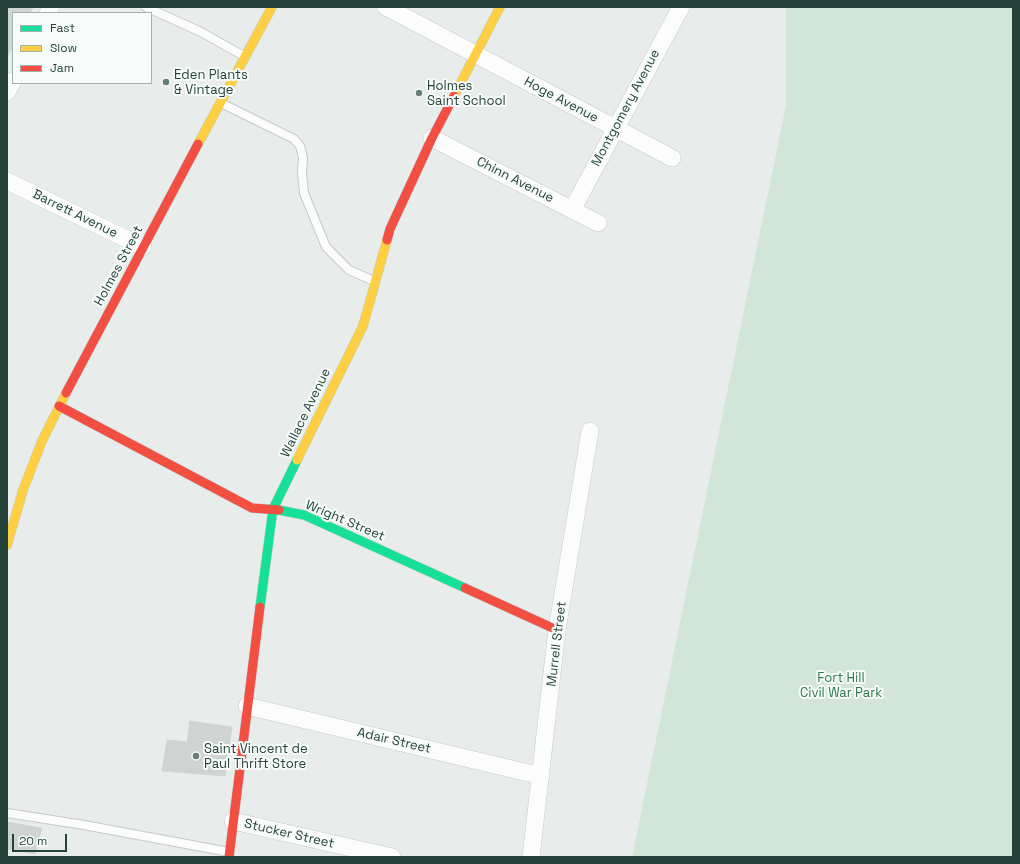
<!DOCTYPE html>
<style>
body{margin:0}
#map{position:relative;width:1020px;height:864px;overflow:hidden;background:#e8edeb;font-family:"Space Grotesk",sans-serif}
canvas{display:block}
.frame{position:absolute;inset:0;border:8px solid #24423a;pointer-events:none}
.legend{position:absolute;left:12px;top:12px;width:140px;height:72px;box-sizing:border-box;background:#f7fbf9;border:1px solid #a3b1ad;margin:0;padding:5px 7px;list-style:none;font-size:12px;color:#24423a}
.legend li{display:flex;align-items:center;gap:8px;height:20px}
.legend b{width:20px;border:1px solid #a3b1ad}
.scale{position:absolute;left:12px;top:834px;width:55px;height:18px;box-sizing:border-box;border:2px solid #24423a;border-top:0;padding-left:5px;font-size:12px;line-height:14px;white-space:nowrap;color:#24423a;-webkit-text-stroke:3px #f7fbf9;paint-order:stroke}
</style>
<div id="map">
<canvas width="1020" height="864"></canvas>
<div class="frame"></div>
<ul class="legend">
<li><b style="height:5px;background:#16e098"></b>Fast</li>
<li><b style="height:5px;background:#ffcf43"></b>Slow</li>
<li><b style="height:5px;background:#f24e42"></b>Jam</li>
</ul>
<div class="scale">20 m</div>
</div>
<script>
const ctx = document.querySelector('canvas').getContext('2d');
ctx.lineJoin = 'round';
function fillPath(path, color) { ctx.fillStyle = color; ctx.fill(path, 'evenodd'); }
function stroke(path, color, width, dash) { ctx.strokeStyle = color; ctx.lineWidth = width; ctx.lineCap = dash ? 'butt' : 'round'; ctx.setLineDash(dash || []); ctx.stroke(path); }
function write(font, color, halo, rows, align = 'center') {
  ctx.font = font + ' "Space Grotesk",sans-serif'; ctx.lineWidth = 4; ctx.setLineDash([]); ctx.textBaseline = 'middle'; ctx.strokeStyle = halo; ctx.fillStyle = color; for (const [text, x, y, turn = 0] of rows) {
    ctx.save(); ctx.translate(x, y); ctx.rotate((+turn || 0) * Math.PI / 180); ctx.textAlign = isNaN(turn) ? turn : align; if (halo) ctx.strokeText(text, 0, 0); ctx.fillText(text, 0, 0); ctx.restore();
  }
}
fillPath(new Path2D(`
 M786,7h227v850h-381l154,-752z`), '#d1e6d8');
const building = new Path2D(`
 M7,7h26l-3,6h-17v33l-6,11z
 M190,721l42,6 -7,49 -63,-5 5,-31 20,2z
 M7,822l35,6 -7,26 -28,-5z`);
fillPath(building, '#cfd4d2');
stroke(building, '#d1d6d4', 1);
const lane = new Path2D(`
 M146,7l55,25 43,24
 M221,103l73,36 6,7 3,12 -1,15 2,20 22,54 23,23 25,11
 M7,813l77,12 145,27`);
const street = new Path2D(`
 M386,7l286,151
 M48,13l3,-6
 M7,92l6,-11
 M432,138l166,85
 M7,181l136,66
 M572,210l109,-203
 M247,706l294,70
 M233,821l159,36
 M531,857l26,-227 33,-199`);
const fast = new Path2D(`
 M279,510l25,5 161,73
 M260,607l13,-98 24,-49`);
const slow = new Path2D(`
 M454,96l46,-89
 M198,144l74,-137
 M297,460l66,-134 24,-86
 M7,545l16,-55 19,-49 24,-48`);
const jam = new Path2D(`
 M387,240l3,-11 42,-91 22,-42
 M66,393l132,-249
 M59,406l193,102 27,2
 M465,588l92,42
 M229,857l31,-250`);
stroke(lane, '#c5cac8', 10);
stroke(street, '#c5cac8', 18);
stroke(fast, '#c3cbc8', 10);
stroke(slow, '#c3cbc8', 10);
stroke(jam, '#c3cbc8', 10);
stroke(lane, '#fcfcfc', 8);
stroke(street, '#fcfcfc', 17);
stroke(fast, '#16e098', 9);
stroke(slow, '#ffcf43', 9);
stroke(jam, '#f24e42', 9);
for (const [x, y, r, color] of [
 [166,82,4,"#697e78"],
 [419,93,4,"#697e78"],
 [196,756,4,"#697e78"]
]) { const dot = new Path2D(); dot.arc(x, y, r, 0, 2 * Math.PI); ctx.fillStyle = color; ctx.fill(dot); stroke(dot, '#f7fbf9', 1.5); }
write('13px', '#24423a', '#f7fbf9', [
 ["Eden Plants",174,75],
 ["& Vintage",174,90],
 ["Holmes",427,86],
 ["Saint School",427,101],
 ["Saint Vincent de",204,749],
 ["Paul Thrift Store",204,764]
], 'left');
write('13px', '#24423a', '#f7fbf9', [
 ["Hoge Avenue",561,100,28],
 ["Montgomery Avenue",626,108,-62],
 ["Chinn Avenue",515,180,27],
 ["Barrett Avenue",75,214,26],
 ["Holmes Street",119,266,-62],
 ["Wallace Avenue",306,413,-64],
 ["Wright Street",345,521,23],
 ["Murrell Street",557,644,-83],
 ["Adair Street",394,741,13],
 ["Stucker Street",289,834,13]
]);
write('13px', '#2d7a4b', '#f7fbf9', [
 ["Fort Hill",841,678],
 ["Civil War Park",841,693]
]);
</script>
